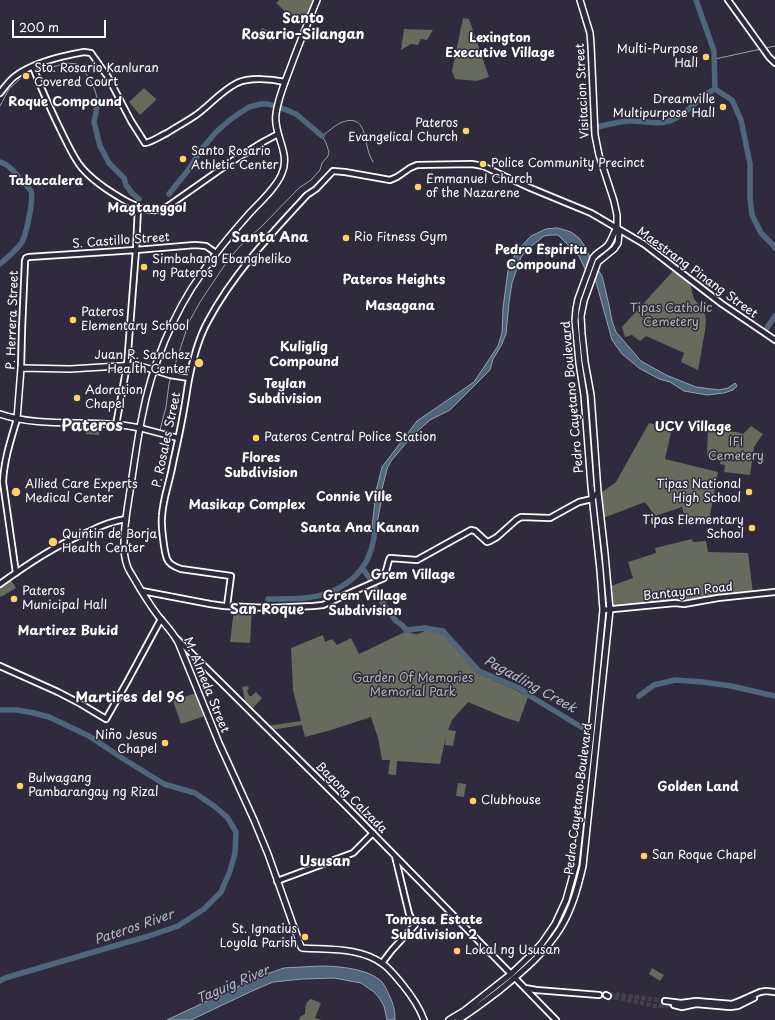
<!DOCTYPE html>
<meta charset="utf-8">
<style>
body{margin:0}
#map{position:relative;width:775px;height:1020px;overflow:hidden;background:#2f2a3d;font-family:"Playpen Sans",sans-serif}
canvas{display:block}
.scale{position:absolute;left:12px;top:20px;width:94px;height:18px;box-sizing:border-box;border:2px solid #fff;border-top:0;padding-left:5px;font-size:12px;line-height:14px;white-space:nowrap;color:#fff;-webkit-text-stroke:3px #2f2a3d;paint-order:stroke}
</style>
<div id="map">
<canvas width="775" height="1020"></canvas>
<div class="scale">200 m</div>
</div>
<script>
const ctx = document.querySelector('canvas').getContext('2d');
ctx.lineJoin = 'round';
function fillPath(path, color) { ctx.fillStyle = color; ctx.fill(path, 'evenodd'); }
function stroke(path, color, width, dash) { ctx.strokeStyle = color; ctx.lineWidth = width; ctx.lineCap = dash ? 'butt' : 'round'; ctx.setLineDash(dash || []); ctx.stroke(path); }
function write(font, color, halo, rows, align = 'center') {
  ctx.font = font + ' "Playpen Sans",sans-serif'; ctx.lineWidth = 3; ctx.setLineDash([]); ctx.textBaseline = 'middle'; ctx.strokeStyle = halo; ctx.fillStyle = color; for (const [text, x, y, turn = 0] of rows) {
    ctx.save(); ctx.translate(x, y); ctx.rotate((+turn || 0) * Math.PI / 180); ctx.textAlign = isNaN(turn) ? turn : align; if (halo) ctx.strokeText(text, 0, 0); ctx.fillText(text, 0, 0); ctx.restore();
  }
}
fillPath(new Path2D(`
 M279,0h35l-11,23 -14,-8 -13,-12z
 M463,18l6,1 20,58 -12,4 -22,-2 -3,-8z
 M262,28l12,5 -3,8 -13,-5z
 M404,29l29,1 -6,10 -6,-1 -3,6 -7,-1 -10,6z
 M144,88l12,11 -1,2 -15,14 -11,-13z
 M673,271l17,12 4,16 10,11 2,10 -1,11 -7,39 -17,-8 3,-9 -38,-17 -6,5 -8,-6 -7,2 -3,-10z
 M649,423l23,5 -7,31 53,13 -9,49 -23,-1 -4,-13 -27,9 -10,-14 -42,16 -2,-25 15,-11z
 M86,425h13v10l-13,-1z
 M751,426l12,8 -9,13 -4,28 -26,-3 1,-7 -5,-1 1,-6 -14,-2 1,-26 29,2 6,2z
 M692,539l1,3 13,-1 2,11 40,1 5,40 -140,14 -2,-21 22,-8 -5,-16 28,-9 -1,-5z
 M10,579l6,9 -15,9 -1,-1v-10z
 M234,609l18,1 -2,33 -20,-1z
 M427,630l16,4 34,39 39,17 12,7 -9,25 -13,-4 -38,-16 -16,18 -4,10 8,1 -3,15 -8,-1 1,-9 -6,28 -43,-3 -1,14 -8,-1 2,-14h-8l-4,-22 -7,-21 -40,13 -26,7 -3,-12 -31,5 -4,-4 34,-5 -8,-31 -2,-42 32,-13 2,7 7,-3 5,6 14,-7 8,16 48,-23 7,3h4z
 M248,686l1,3 -2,1 2,6h2l5,-4 6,6 -9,10 -7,-7h-1l-3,-14z
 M196,693l9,23 -24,8 -8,-23z
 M458,783l8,1 -2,13 -8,-1z
 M652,968l12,7 -4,6 -11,-7z
 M311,999l10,4 -6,15 6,2h-22l1,-3 5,-3c1,-7 -1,-11 6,-15z`), '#676b5e');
const water = new Path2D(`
 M558,228l13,4 8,6 5,7 6,12 12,19 7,29 3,16 4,11 25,29 25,14 30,12 23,3 9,-2 7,-5 2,3 -4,4 -9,3 -17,2 -23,-4 -14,-9 -11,-3 -20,-11 -17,-14 -10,-14 -17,-62 -10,-9 -6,-13 -21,-21h-7l-7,1 -16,13 -7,8 -9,26 -3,19 -3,32 -5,12 -8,13 -3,11 -40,40 -20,10 -17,15 -22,26 -4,8 -5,20 -1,13 -5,27 -4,-1 4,-37 6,-24 35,-46 57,-39 24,-36 4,-13 1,-25 5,-37 8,-19 15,-16 15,-7z
 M322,966c16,0 48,3 60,16 4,5 6,11 9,17 3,8 4,12 4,21h-8l-3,-14 -4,-7 -6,-7 -13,-9 -27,-5 -31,1 -30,3 -21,9 -61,29h-24l91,-43 26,-9z`);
fillPath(water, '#51667c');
stroke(water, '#97a3b0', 1);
stroke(new Path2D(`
 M766,48l9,-2
 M715,59l46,-10
 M38,71l29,-8 10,1c9,7 21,26 20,38
 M0,106l9,-17 11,-10
 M172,374l17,-52 11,-20 28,-42 12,-14 22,-20 37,-38 12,-8 9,-10 2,-7 6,-7 1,-4 -3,-9 -4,-7c6,-4 12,-10 18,-13 24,-10 24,11 28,27 1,4 3,8 5,12
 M160,430l6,-23 3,-23 2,-7`), '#97a3b0', 1);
stroke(new Path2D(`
 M696,0l18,51 1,38
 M715,89l17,11 9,20 9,44v33l2,18 9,18 12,12 2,3
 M97,102l-1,10 -2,10 6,24 9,17 15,15 2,7 6,8 7,6
 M591,128c13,-2 25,-6 37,-7 14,-1 31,5 44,-1 17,-7 27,-24 43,-31
 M0,162c3,1 6,2 8,4 3,2 22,23 23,25 3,8 -5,44 -9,51 -6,9 -14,15 -22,22
 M169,194l20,-25 12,-19 15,-18 15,-13 18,-12 12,-3h7l16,5 12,5 26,22
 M764,334l4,-8 7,-10
 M363,569l10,14 9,19 14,19 6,4 4,5 19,-2 18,3 36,40 42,18 9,7 38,23 20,12
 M268,599c13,0 25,0 37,-1 30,-3 57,-19 66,-48 3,-9 4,-18 5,-28
 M639,696l15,-11 21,-5 28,2 28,4 44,10
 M0,710h17l17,3 15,4 40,19 33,22 42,26 31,9 19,13 13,11 9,15 -1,21 -5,18 -9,21 -17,17 -26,17 -29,10 -28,8 -116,34 -5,3`), '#51667c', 5.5);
stroke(new Path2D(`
 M609,995l5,-1 51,7
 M608,996l47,10 17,-1`), '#443f50', 4.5, [4.5, 2]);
const tertiary = new Path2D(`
 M728,0l41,57 6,6
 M33,67c9,24 20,48 32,72 5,10 10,21 17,29 12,14 28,24 44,33 12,6 24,12 38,8l67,-47 32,-20 15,-8
 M0,93c4,-5 9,-12 14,-16 18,-14 47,-21 70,-25l7,1 17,24 23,44 14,22c7,-1 15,-7 22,-10 9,-6 19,-11 29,-18 13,-9 25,-24 41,-32 13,-6 34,-4 48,-1
 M21,368l1,-39 3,-68 1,-3 3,-1 107,-7 59,-5 11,1 10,7
 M154,370l16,5 19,3
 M116,425l11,-60 9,-115 2,-43
 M140,428l38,10
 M16,573l-13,-91c1,-22 8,-43 14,-63
 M0,584c28,-20 56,-39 88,-52 12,-6 24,-11 38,-13
 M142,591l68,13 14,2 45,2 44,-2 10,-1 61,-27 5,-18 1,-2 27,2 54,-30 4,1 12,11 3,-1 7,-4 19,-17 5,-3 29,1 29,-16 13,-3 6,-7
 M227,606l4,-30 -50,-7c-6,-2 -12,-5 -14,-10 -3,-8 -6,-34 -5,-43 1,-18 8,-35 11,-53 4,-18 8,-36 11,-54 2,-10 3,-20 5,-30 3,-17 10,-42 19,-58 25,-47 62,-86 99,-126l9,-6 17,-18 12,1 45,8 7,-3 13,-9 7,-3 55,-1 11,2 45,21 63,26 53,31 78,60 53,36
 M603,610l72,-7 9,1 34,-6 57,-6
 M177,639l169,167 165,168
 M0,666l58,26 23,12 25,15 21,-37 34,-63
 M277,881l76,-28 20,-20
 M382,963l10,-13 23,-25 -6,-11 -14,-58
 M515,978l41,42
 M525,988l11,2 63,5
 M606,995l2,1
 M665,1001l16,2 15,-2 36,3 10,-4 18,-8 6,-1 9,1
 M674,1005l8,2 14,-3 34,3 8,-1 16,-8`);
const secondary = new Path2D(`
 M317,0c-9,22 -18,44 -26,66 -6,16 -13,32 -15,48 -3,20 15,39 6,59 -5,14 -23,30 -33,41 -17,19 -33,38 -47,59 -29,40 -51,95 -60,144 -5,24 -8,49 -12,74 -3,20 -10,56 -3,74 1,4 3,7 5,10 8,14 17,29 27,42 7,8 14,16 19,25l41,101 35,77 14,34 33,93 1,1c27,2 58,-1 81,16 7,5 13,13 19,20 9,11 17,22 22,36
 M0,414c44,15 94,4 140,14
 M17,419l4,-51 49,1 66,-4 18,5
 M449,1020l15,-9 47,-37 22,-21 9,-10 13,-19 11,-24 10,-36 15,-130 12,-124 -3,-40 -9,-84 -7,-91 -5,-32 -4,-42 1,-12 2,-10 15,-41c4,-6 11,-8 15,-13 4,-5 5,-12 9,-17
 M458,1020c15,-9 29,-20 42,-30 22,-18 45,-37 60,-61 12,-19 18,-42 23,-63l27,-256 -5,-56 -7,-62 -7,-97 -6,-33 -3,-28 -1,-18 3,-15 14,-39 16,-13 4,-6 1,-10 -2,-5v-13l-3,-14 -15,-46 -4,-20 -4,-90 -1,-12 -10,-33`);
stroke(tertiary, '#fff', 8);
stroke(secondary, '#fff', 8);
stroke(tertiary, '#2f2a3d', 4.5);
stroke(secondary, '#2f2a3d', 5);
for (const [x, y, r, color] of [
 [706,57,4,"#ffd166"],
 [26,76,4,"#ffd166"],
 [723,107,4,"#ffd166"],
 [466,131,4,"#ffd166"],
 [183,159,4,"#ffd166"],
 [483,164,4,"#ffd166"],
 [418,187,4,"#ffd166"],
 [346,238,4,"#ffd166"],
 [144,267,4,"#ffd166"],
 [73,320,4,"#ffd166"],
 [199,363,5,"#ffd166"],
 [77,398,4,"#ffd166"],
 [256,438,4,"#ffd166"],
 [16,492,5,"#ffd166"],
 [749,492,4,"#ffd166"],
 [752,528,4,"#ffd166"],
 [53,542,5,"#ffd166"],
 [14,599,4,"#ffd166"],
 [165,743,4,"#ffd166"],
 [20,786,4,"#ffd166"],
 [473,801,4,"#ffd166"],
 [644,856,4,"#ffd166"],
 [305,937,4,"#ffd166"],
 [457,951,4,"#ffd166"]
]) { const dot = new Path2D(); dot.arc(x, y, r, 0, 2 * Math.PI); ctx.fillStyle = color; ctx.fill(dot); stroke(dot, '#2f2a3d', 1.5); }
write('12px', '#fff', '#2f2a3d', [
 ["Multi-Purpose",698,50,"right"],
 ["Hall",698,64,"right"],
 ["Sto. Rosario Kanluran",34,69],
 ["Covered Court",34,83],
 ["Dreamville",715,100,"right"],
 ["Multipurpose Hall",715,114,"right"],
 ["Pateros",458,124,"right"],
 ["Evangelical Church",458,138,"right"],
 ["Santo Rosario",191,152],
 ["Athletic Center",191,166],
 ["Police Community Precinct",491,164],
 ["Emmanuel Church",426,180],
 ["of the Nazarene",426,194],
 ["Rio Fitness Gym",354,238],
 ["Simbahang Ebangheliko",152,260],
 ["ng Pateros",152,274],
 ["Pateros",81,313],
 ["Elementary School",81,327],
 ["Juan R. Sanchez",190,356,"right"],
 ["Health Center",190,370,"right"],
 ["Adoration",85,391],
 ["Chapel",85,405],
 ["Pateros Central Police Station",264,438],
 ["Allied Care Experts",25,485],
 ["Medical Center",25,499],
 ["Tipas National",741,485,"right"],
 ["High School",741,499,"right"],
 ["Tipas Elementary",744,521,"right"],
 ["School",744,535,"right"],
 ["Quintin de Borja",62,535],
 ["Health Center",62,549],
 ["Pateros",22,592],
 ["Municipal Hall",22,606],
 ["Niño Jesus",157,736,"right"],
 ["Chapel",157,750,"right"],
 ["Bulwagang",28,779],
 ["Pambarangay ng Rizal",28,793],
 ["Clubhouse",481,801],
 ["San Roque Chapel",652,856],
 ["St. Ignatius",297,930,"right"],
 ["Loyola Parish",297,944,"right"],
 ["Lokal ng Ususan",465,951]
], 'left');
write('12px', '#fff', '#2f2a3d', [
 ["Visitacion Street",583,91,-93],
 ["S. Castillo Street",121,241,-4],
 ["Maestrang Pinang Street",697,273,36],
 ["P. Herrera Street",13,320,-88],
 ["Pedro Cayetano Boulevard",573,397,-95],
 ["P. Rosales Street",167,440,-78],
 ["Bantayan Road",688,592,-6],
 ["M. Almeda Street",206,685,68],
 ["Bagong Calzada",351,798,45],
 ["Pedro Cayetano Boulevard",579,799,-83]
]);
write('12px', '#b3b5ae', '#2f2a3d', [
 ["Tipas Catholic",671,309],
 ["Cemetery",671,323],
 ["IFI",736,443],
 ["Cemetery",736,457],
 ["Garden Of Memories",413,679],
 ["Memorial Park",413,693]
]);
write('bold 13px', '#fff', '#2f2a3d', [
 ["Lexington",500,38],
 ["Executive Village",500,53],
 ["Roque Compound",65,102],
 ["Tabacalera",46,181],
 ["Magtanggol",147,208],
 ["Pedro Espiritu",541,250],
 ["Compound",541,265],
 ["Pateros Heights",394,280],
 ["Masagana",400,306],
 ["Kuliglig",304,347],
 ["Compound",304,362],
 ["Teylan",285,384],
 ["Subdivision",285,399],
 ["UCV Village",693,427],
 ["Flores",261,458],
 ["Subdivision",261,473],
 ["Connie Ville",354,497],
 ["Masikap Complex",247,505],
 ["Santa Ana Kanan",360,528],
 ["Grem Village",413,575],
 ["Grem Village",365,596],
 ["Subdivision",365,611],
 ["Martirez Bukid",68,631],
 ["Golden Land",698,787],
 ["Tomasa Estate",434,920],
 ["Subdivision 2",434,935]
]);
write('italic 13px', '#b1bac4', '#2f2a3d', [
 ["Pagadling Creek",530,685,29],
 ["Pateros River",134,928,-19],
 ["Taguig River",233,985,-23]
]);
write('bold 14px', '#fff', '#2f2a3d', [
 ["Santo",303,19],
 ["Rosario–Silangan",303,35],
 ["Santa Ana",270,238],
 ["San Roque",267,610],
 ["Martires del 96",130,698],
 ["Ususan",325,862]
]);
write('bold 16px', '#fff', '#2f2a3d', [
 ["Pateros",92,427]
]);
</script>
